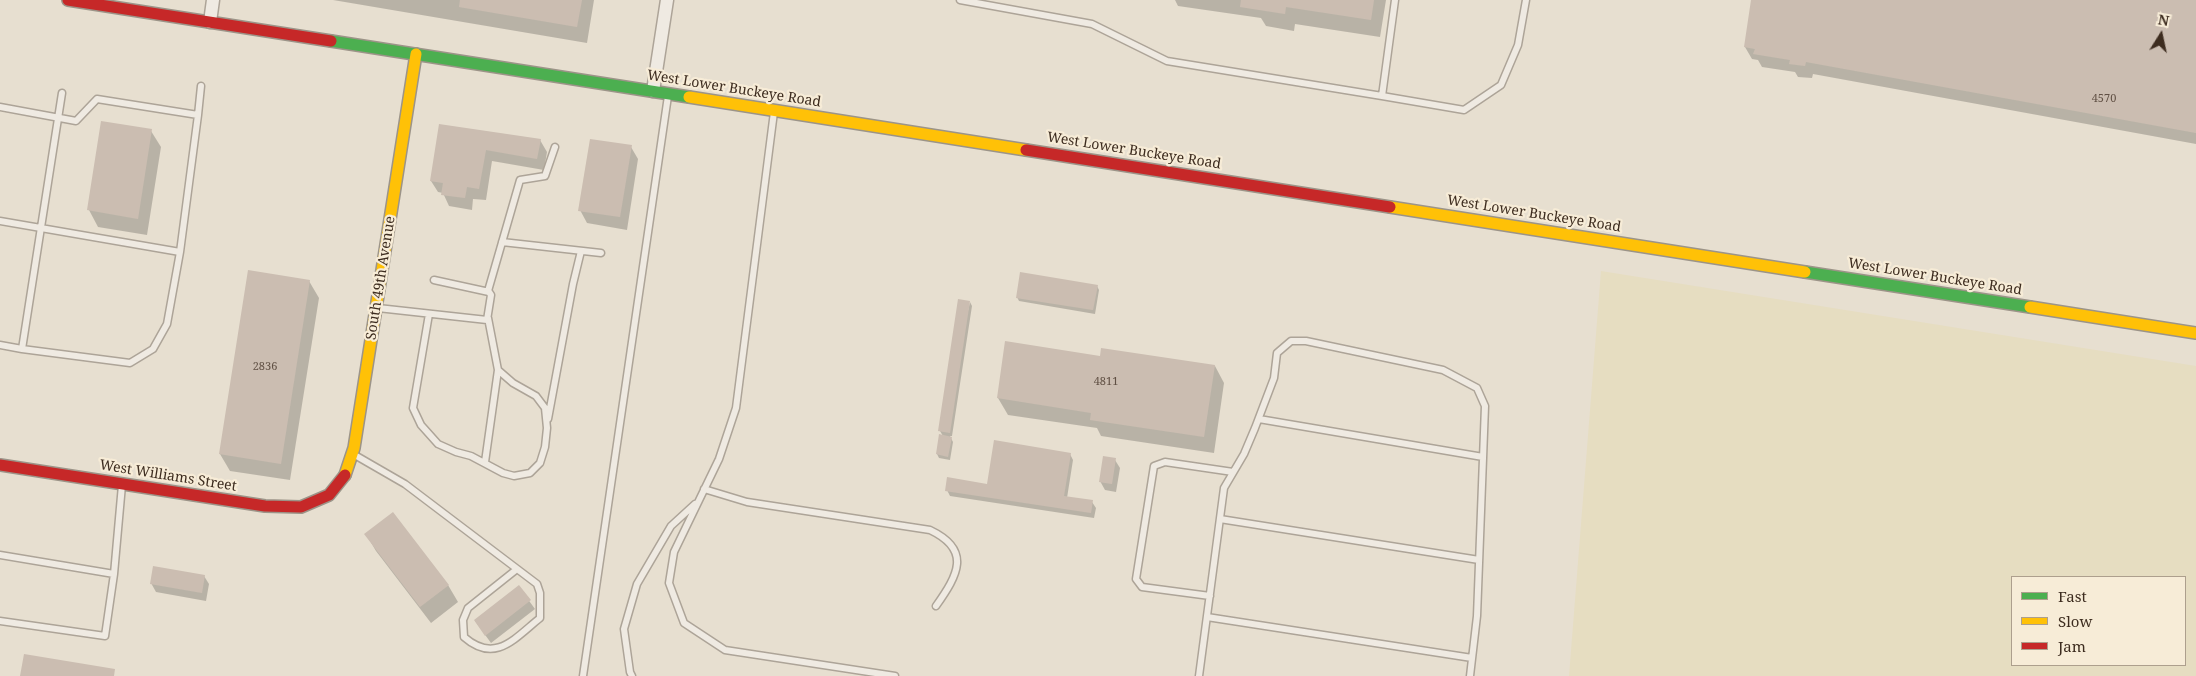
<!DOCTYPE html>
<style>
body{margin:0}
#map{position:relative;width:2196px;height:676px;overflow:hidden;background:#e7dfd0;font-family:"Noto Serif",serif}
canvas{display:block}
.legend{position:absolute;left:2011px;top:576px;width:175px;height:90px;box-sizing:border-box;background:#f7ecd7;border:1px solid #ad9f8d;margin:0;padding:6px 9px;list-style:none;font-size:15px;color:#3d2c1f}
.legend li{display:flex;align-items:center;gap:10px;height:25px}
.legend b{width:25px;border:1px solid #ad9f8d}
.north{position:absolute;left:2136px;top:10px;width:50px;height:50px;-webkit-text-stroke:4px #f7ecd7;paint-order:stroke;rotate:10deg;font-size:14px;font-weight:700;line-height:20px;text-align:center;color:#3d2c1f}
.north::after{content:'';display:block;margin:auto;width:18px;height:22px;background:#3d2c1f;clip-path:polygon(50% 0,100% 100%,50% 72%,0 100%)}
</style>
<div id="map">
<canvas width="2196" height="676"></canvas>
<ul class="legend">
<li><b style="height:6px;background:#4caf50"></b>Fast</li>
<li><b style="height:6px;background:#ffc107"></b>Slow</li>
<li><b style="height:6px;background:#c62828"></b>Jam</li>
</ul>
<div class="north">N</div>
</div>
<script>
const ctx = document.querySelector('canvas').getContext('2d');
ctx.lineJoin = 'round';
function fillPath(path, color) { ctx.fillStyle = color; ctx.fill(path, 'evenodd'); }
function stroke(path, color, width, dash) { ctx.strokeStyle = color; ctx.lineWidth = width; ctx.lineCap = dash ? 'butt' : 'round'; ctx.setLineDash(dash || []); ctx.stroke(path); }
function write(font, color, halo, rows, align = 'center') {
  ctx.font = font + ' "Noto Serif",serif'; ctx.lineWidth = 4.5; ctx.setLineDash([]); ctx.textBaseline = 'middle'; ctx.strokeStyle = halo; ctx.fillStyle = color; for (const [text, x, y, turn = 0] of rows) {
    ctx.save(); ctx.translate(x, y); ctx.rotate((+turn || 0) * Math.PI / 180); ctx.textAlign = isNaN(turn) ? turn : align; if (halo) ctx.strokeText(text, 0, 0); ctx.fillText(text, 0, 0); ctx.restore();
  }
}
fillPath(new Path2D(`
 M1601,271l595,95v310h-627zM2012,577h173v88h-173z`), '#e6ddc1');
fillPath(new Path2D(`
 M333,0h261l-7,43z
 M1175,0h211l-6,37 -85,-13 -1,7 -28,-5 -5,-8 -83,-12z
 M1752,0h444v144l-383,-70 -1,4 -14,-1 -3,-5 -33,-5 -4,-7 -6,-1 -7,-12z
 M440,125l100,15 7,12 -3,18 -52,-9 -6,39 -13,-1 -1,11 -23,-4 -6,-13 -5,-1 -7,-11z
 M151,131l10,16 -14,88 -49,-8 -9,-17z
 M631,147l7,12 -11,71 -40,-7 -7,-13z
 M309,281l10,17 -29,182 -60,-9 -10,-17z
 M1097,286l2,4 -4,24 -76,-13 -2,-4z
 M970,302l2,4 -20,130h-2l3,6 -3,18 -11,-2 -2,-4 6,-18 -3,-5z
 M1215,366l9,17 -10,70 -113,-17 -4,-8 -89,-13 -10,-17z
 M1070,454l3,6 -6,38 25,4 4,6 -2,10 -144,-22 -3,-6 41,-5z
 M1115,460l5,8 -4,24 -11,-2 -5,-9z
 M366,534l82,51 10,17 -27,21 -55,-72z
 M204,576l5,8 -3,17 -50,-9 -5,-9z
 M519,587l16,22 -44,34 -16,-22z`), '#0003');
fillPath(new Path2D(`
 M460,0h122l-5,27 -118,-20z
 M1241,0h133l-3,20 -85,-13 -1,7 -45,-7z
 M1751,0h445v133l-390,-71 -1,4 -16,-2 1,-4 -37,-6 2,-5 -11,-2z
 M101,121l51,8 -14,90 -51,-9z
 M439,124l102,15 -4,20 -51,-9 -7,39 -12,-2 -2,11 -24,-3 2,-12 -13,-2z
 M590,139l42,6 -12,72 -42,-6z
 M248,270l62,10 -29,184 -62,-10z
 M1020,272l78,13 -5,25 -77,-12z
 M958,299l12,2 -20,132 -12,-2z
 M1005,341l95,15 1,-8 114,17 -11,72 -114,-17 1,-7 -94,-15z
 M939,434l13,3 -4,20 -12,-3z
 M994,440l77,13 -7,43 29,4 -2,13 -146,-22 2,-14 40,7z
 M1103,456l13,2 -4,26 -13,-2z
 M393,512l56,73 -29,22 -56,-73z
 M153,566l52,9 -3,18 -52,-9z
 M519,585l12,15 -46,36 -11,-16z
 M24,654l91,15 -1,7h-94z`), '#cbbdb1');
const lane = new Path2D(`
 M960,0l132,24 75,37 215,35 13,-96
 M1382,96l82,14 37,-25 17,-40 8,-45
 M0,107l76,14 21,-22 101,16 3,-29
 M774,112l-38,296 -17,51 -45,93 -5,31 15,40 41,27 170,26
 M0,221l180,31
 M502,242l99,11
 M488,291l32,-111 25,-4 10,-29
 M378,308l109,12 4,-25 -2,-3 -55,-12
 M429,314l-16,94 8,17 17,19 18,8 15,4 32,17 11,3 16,-3 10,-10 5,-16 2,-19 -2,-20 -9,-12 -23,-13 -15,-13 -10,-52
 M0,345l22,4 40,-256
 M22,349l108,14 23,-14 14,-25 13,-72 18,-137
 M548,419l25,-135 8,-33
 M1259,419l224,38
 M353,454l52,30 132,100 3,9v25c-26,21 -45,46 -76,19l-1,-17 5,-12 49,-39
 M485,462l13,-92
 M704,489l43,13 183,28c42,20 28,45 6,76
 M1220,519l259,41
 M0,555l114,19 -9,62 -105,-15
 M114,574l8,-89
 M1210,596l-68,-9 -6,-8 18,-113 11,-4 68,10
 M1207,617l265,41
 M583,676l85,-580
 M632,676l-2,-4 -6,-43 13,-45 34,-58 24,-22
 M1199,676l25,-188 20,-34 11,-26 19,-50 3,-25 14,-12h15l137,29 34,18 8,18 -8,210 -7,60`);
const street = new Path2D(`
 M210,22l3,-22
 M653,91l14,-91`);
const fast = new Path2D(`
 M331,41l358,56
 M1805,272l225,35`);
const slow = new Path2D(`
 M689,97l337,53
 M1390,207l415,65
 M2030,307l166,26
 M345,475l9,-27 62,-394`);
const jam = new Path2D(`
 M68,0l263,41
 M1026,150l364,57
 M0,465l265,41 36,1 28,-12 16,-20`);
stroke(lane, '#ada498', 9);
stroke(street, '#ada498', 15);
stroke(fast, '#9c9488', 14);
stroke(slow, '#9c9488', 14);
stroke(jam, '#9c9488', 14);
stroke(lane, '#efeae2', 6);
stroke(street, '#efeae2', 12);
stroke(fast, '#4caf50', 11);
stroke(slow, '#ffc107', 11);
stroke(jam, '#c62828', 11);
write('11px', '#605044', null, [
 ["4570",2104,99],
 ["2836",265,367],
 ["4811",1106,382]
]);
write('14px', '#3d2c1f', '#f7ecd7', [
 ["West Lower Buckeye Road",734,89,9],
 ["West Lower Buckeye Road",1134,151,9],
 ["West Lower Buckeye Road",1534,214,9],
 ["West Lower Buckeye Road",1935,277,9],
 ["South 49th Avenue",381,278,-81],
 ["West Williams Street",168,476,9]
]);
</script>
